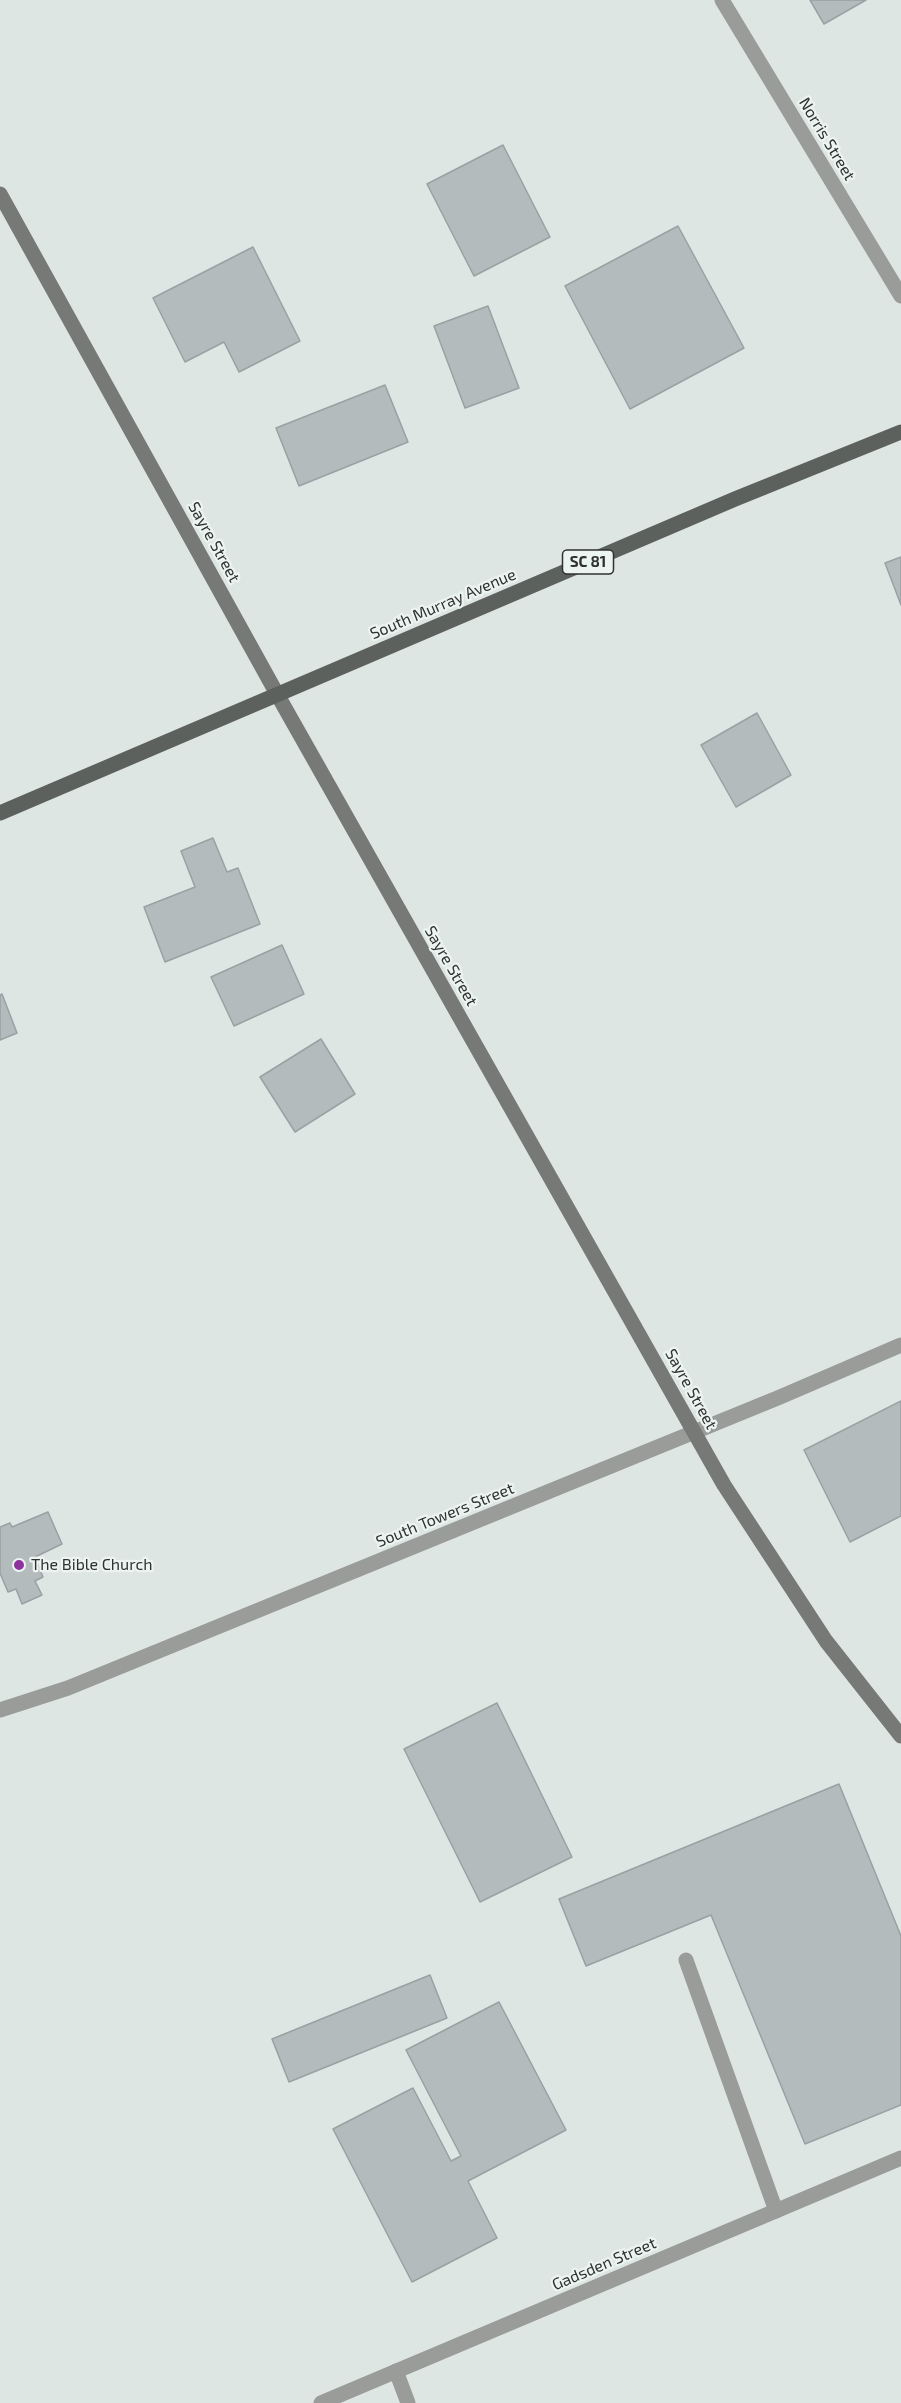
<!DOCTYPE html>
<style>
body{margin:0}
canvas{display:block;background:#dee6e4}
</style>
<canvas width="901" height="2403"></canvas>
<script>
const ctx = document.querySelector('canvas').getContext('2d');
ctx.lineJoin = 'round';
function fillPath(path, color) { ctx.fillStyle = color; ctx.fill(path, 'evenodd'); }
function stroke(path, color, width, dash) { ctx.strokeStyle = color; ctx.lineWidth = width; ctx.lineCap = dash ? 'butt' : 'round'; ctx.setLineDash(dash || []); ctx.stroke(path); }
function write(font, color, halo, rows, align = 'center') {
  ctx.font = font + ' "Exo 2",sans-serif'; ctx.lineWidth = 4.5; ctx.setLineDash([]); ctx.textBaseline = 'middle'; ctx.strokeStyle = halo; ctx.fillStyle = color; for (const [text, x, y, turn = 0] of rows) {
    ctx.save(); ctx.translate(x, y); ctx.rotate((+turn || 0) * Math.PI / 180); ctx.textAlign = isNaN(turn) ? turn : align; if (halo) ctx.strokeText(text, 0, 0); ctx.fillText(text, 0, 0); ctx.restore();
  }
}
const building = new Path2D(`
 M810,0h56l-42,24z
 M503,145l47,92 -76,39 -47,-92z
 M678,226l66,122 -114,61 -65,-123z
 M253,247l47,94 -61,31 -15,-30 -39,20 -32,-64z
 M488,306l31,82 -54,20 -31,-82z
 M385,385l23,57 -109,44 -23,-58z
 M901,557v48l-16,-42z
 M757,713l34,62 -55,32 -35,-62z
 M213,838l14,34 11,-4 22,56 -95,38 -21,-55 51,-20 -14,-36z
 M282,945l22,49 -70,32 -23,-49z
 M2,994l15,39 -17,7v-45z
 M321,1039l34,55 -60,38 -35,-55z
 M901,1401v115l-51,26 -46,-92z
 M48,1512l14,32 -27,13 8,20 -8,4 7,14 -20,9 -6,-15 -8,3 -8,-19v-46l10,-4 2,4z
 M497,1703l75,154 -92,45 -76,-153z
 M839,1784l62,152v169l-96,39 -94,-229 -125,51 -27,-67z
 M430,1975l17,43 -158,64 -17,-43z
 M499,2002l67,128 -98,51 29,57 -85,44 -79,-153 80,-41 38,73 10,-5 -55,-106z`);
fillPath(building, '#b3bbbc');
stroke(building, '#99a1a2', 1.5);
stroke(new Path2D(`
 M686,1960l90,251
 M396,2371l12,32`), '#9a9c9a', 15);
stroke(new Path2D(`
 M722,0l179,296
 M0,1710l68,-22 712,-291 121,-52
 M321,2403l580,-245`), '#9a9c9a', 15);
stroke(new Path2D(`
 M0,194l277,500 447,791 102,156 75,95`), '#767976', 15);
stroke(new Path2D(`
 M0,813l735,-314 166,-67`), '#5d615d', 15);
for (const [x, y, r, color] of [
 [19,1565,6,"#8e339e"]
]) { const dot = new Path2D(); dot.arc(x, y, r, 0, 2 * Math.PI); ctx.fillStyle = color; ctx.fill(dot); stroke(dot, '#ecf4f1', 2); }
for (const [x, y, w] of [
 [588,562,51]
]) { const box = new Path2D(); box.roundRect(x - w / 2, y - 12, w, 24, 4.5); ctx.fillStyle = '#ecf4f1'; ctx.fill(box); stroke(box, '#2f3231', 1.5); }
write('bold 15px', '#2f3231', null, [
 ["SC 81",588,562]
]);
write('16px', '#2f3231', '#ecf4f1', [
 ["Norris Street",827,139,59],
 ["Sayre Street",214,542,61],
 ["South Murray Avenue",443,604,-23],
 ["Sayre Street",451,966,60],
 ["Sayre Street",691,1389,61],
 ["South Towers Street",445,1515,-22],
 ["Gadsden Street",604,2264,-23]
]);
write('16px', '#2f3231', '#ecf4f1', [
 ["The Bible Church",31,1565]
], 'left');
</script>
